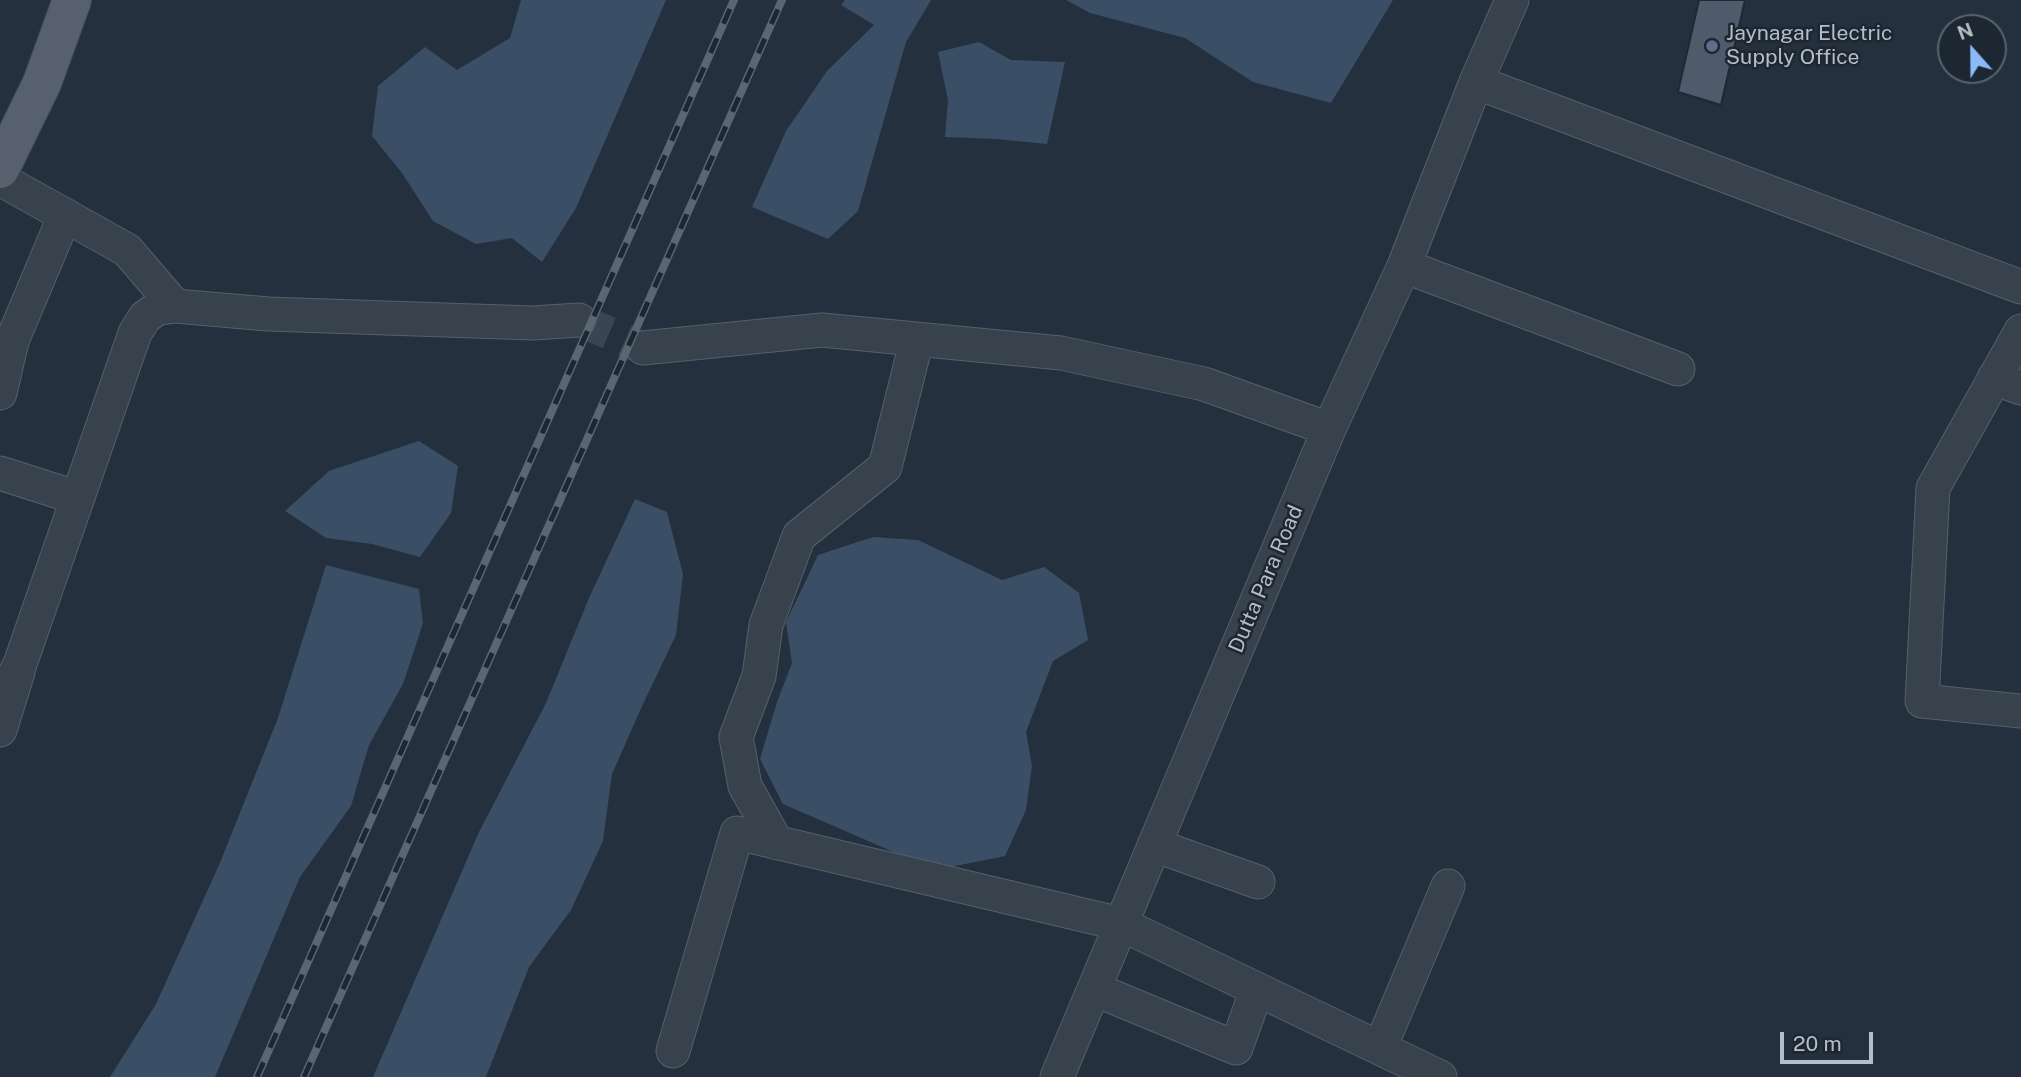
<!DOCTYPE html>
<style>
body{margin:0}
#map{position:relative;width:2021px;height:1077px;overflow:hidden;background:#24303d;font-family:"Public Sans",sans-serif}
canvas{display:block}
.north{position:absolute;left:1937px;top:14px;width:70px;height:70px;box-sizing:border-box;background:#1d2732;border:2px solid #59636e;border-radius:50%;rotate:339deg;font-size:19px;font-weight:700;line-height:28px;text-align:center;color:#b4bdc8}
.north::after{content:'';display:block;margin:auto;width:24px;height:32px;background:#8bbbf6;clip-path:polygon(50% 0,100% 100%,50% 72%,0 100%)}
.scale{position:absolute;left:1780px;top:1032px;width:93px;height:32px;box-sizing:border-box;border:4px solid #b4bdc8;border-top:0;padding-left:9px;font-size:21px;line-height:24px;white-space:nowrap;color:#b4bdc8;-webkit-text-stroke:5px #1d2732;paint-order:stroke}
</style>
<div id="map">
<canvas width="2021" height="1077"></canvas>
<div class="north">N</div>
<div class="scale">20 m</div>
</div>
<script>
const ctx = document.querySelector('canvas').getContext('2d');
ctx.lineJoin = 'round';
function fillPath(path, color) { ctx.fillStyle = color; ctx.fill(path, 'evenodd'); }
function stroke(path, color, width, dash) { ctx.strokeStyle = color; ctx.lineWidth = width; ctx.lineCap = dash ? 'butt' : 'round'; ctx.setLineDash(dash || []); ctx.stroke(path); }
function write(font, color, halo, rows, align = 'center') {
  ctx.font = font + ' "Public Sans",sans-serif'; ctx.lineWidth = 5; ctx.setLineDash([]); ctx.textBaseline = 'middle'; ctx.strokeStyle = halo; ctx.fillStyle = color; for (const [text, x, y, turn = 0] of rows) {
    ctx.save(); ctx.translate(x, y); ctx.rotate((+turn || 0) * Math.PI / 180); ctx.textAlign = isNaN(turn) ? turn : align; if (halo) ctx.strokeText(text, 0, 0); ctx.fillText(text, 0, 0); ctx.restore();
  }
}
fillPath(new Path2D(`
 M521,0h145l-90,208 -34,54 -30,-24 -36,6 -43,-23 -31,-48 -30,-37 6,-50 47,-39 32,23 53,-32z
 M845,0h86l-25,42 -48,169 -30,28 -76,-32 34,-76 41,-60 47,-46 -33,-20z
 M1066,0h327l-62,103 -78,-21 -68,-44 -95,-25z
 M979,42l32,18 54,2 -18,82 -50,-5 -52,-2 3,-37 -10,-48z
 M419,441l39,25 -7,47 -31,44 -48,-13 -46,-6 -41,-27 44,-40z
 M635,499l32,13 16,62 -7,61 -33,69 -31,70 -9,67 -32,69 -42,57 -43,110h-113l105,-243 68,-131 43,-105z
 M873,537l45,3 84,40 42,-13 35,26 9,47 -35,21 -27,71 6,34 -6,44 -21,46 -70,14 -152,-66 -23,-45 17,-57 15,-39 -6,-41 32,-67z
 M326,565l93,24 4,34 -20,61 -34,61 -18,61 -51,71 -85,200h-105l46,-73 63,-139 59,-147z`), '#3a4f65');
const building = new Path2D(`
 M1699,0h46l-24,105 -43,-13z`);
fillPath(building, '#4f5b6b');
stroke(building, '#1f2934', 2);
stroke(new Path2D(`
 M579,320l64,28`), '#3a4552', 33, [33, 17]);
const minor = new Path2D(`
 M1476,82l545,205
 M0,179l127,71 48,56
 M1404,266l274,103
 M2021,331l-88,157 -11,213 99,10
 M643,348l179,-18 239,23 143,31 125,45
 M1994,378l27,10
 M0,393l12,-52 53,-126
 M0,473l78,25
 M0,691l8,-4 12,-23 115,-331 10,-16 13,-9 17,-2 93,8 265,9 46,-3
 M0,730l18,-58
 M777,843l-32,-57 -9,-49 23,-61 7,-51 33,-89 86,-69 32,-128
 M1154,845l104,37
 M1094,989l142,59 21,-59
 M1380,1048l68,-162
 M673,1051l64,-218 384,91 319,153
 M1057,1077l272,-648 75,-163 72,-184 36,-82`);
const primary = new Path2D(`
 M0,169l42,-86 30,-83`);
stroke(minor, '#56606b', 35);
stroke(primary, '#414b56', 40);
stroke(minor, '#38424d', 33);
stroke(primary, '#56616d', 38);
const rail = new Path2D(`
 M257,1077l477,-1077
 M304,1077l478,-1077`);
stroke(rail, '#5a6674', 8);
stroke(rail, '#1d2732', 5, [16]);
for (const [x, y, r, color] of [
 [1712,46,7,"#5c6f8a"]
]) { const dot = new Path2D(); dot.arc(x, y, r, 0, 2 * Math.PI); ctx.fillStyle = color; ctx.fill(dot); stroke(dot, '#1d2732', 2.5); }
write('21px', '#b4bdc8', '#1d2732', [
 ["Jaynagar Electric",1726,34],
 ["Supply Office",1726,58]
], 'left');
write('21px', '#b4bdc8', '#1d2732', [
 ["Dutta Para Road",1266,579,-67]
]);
</script>
